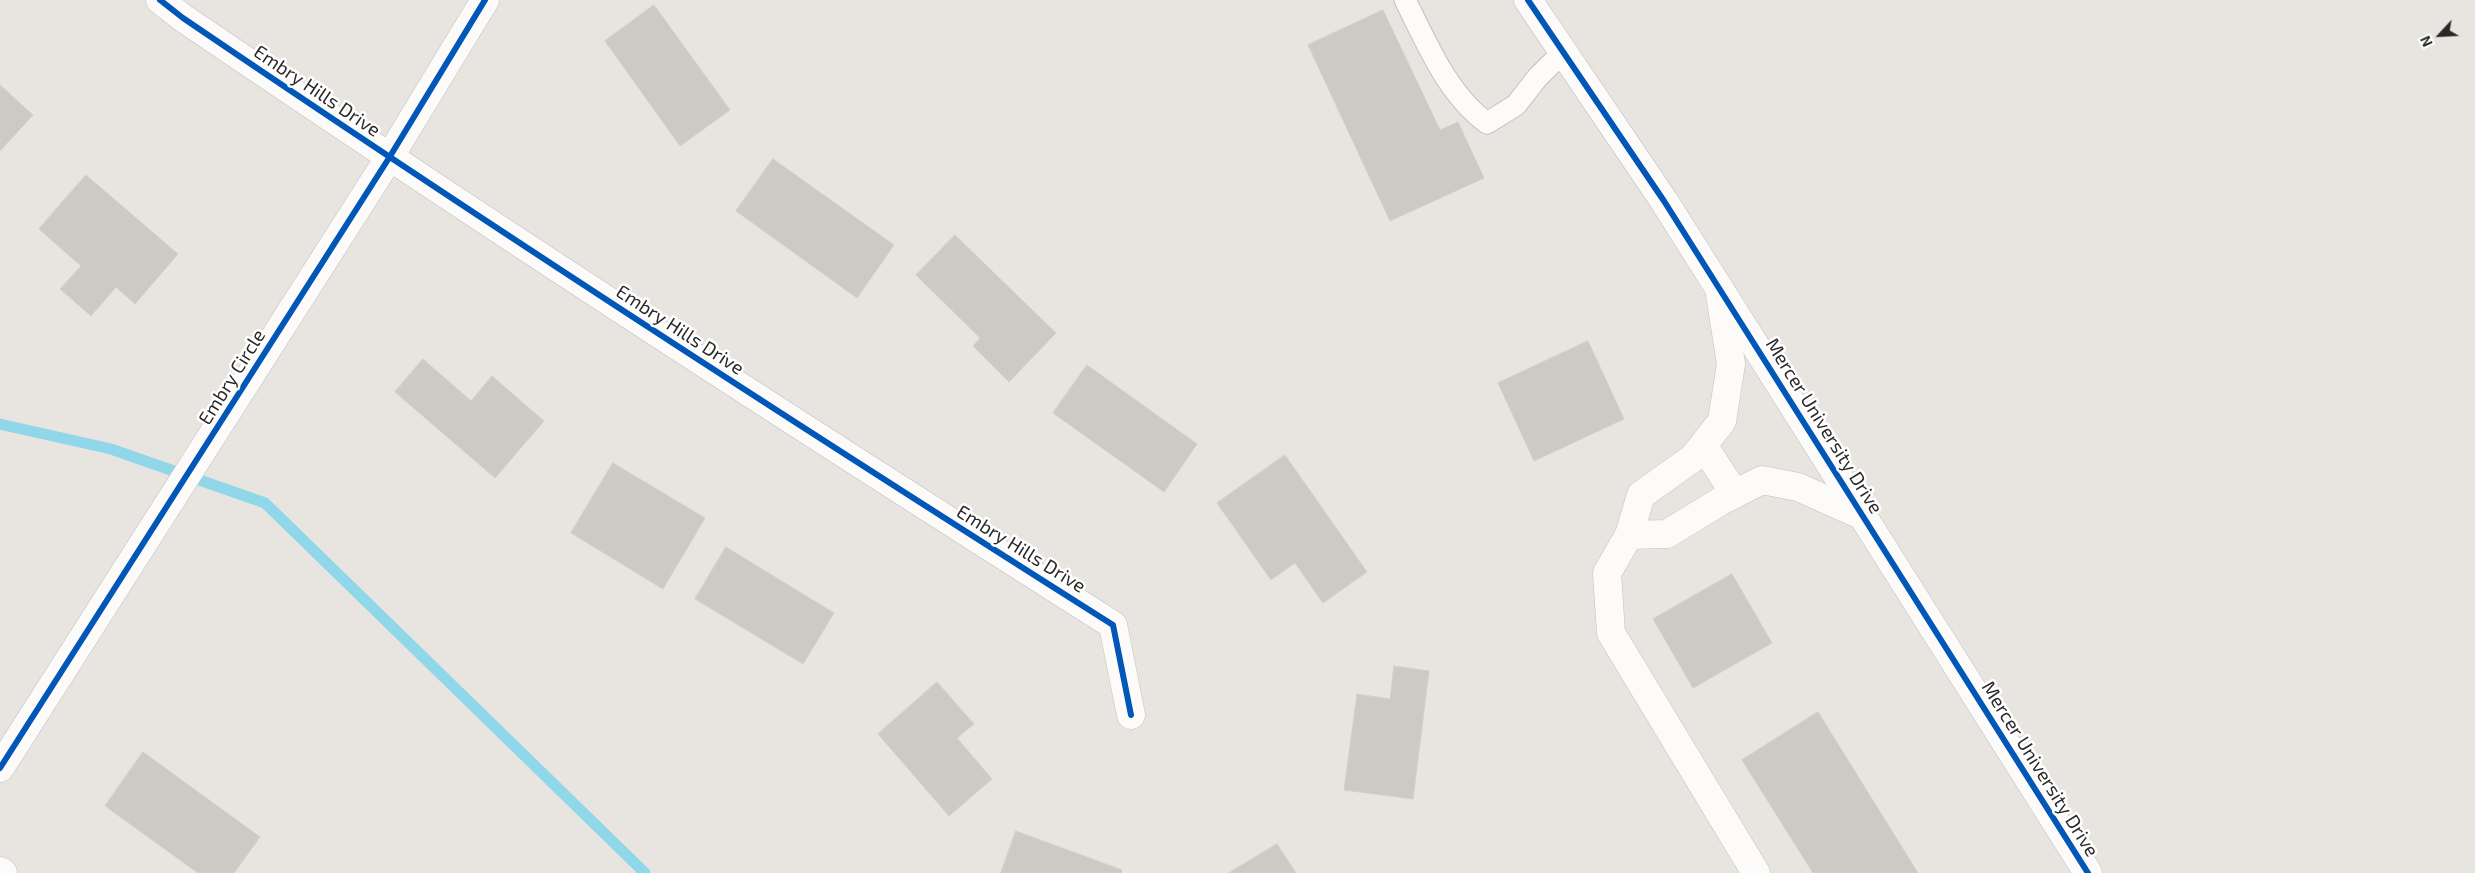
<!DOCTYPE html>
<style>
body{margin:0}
#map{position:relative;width:2475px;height:873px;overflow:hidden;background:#e8e4df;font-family:"Exo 2",sans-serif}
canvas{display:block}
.north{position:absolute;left:2415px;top:10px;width:50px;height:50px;-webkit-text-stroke:4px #fff;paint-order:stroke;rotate:245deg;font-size:14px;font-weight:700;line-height:20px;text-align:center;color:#292929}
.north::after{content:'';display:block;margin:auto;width:18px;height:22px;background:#292929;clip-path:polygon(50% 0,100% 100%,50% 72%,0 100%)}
</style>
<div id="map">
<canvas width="2475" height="873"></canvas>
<div class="north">N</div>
</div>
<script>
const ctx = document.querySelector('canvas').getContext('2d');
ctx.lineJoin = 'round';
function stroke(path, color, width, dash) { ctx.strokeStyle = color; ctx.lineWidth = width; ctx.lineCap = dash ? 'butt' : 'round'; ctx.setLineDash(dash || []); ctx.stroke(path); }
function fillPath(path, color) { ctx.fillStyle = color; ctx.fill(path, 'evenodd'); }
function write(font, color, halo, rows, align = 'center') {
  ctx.font = font + ' "Exo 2",sans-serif'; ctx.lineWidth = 5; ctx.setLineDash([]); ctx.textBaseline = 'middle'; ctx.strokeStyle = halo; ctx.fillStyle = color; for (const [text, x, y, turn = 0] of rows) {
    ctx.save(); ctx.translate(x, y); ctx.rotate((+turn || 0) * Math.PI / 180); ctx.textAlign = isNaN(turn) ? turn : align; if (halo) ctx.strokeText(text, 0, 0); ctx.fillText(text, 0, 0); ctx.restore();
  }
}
stroke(new Path2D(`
 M0,424l111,25 154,54 380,370`), '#91d7ea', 11);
const building = new Path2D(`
 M654,5l76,105 -50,36 -75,-105z
 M1383,10l57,120 18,-8 26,56 -94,43 -82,-176z
 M0,85l33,30 -33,36z
 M773,159l121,86 -37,53 -121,-87z
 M86,175l92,79 -43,50 -19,-17 -25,29 -31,-27 21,-23 -42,-37z
 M955,235l101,98 -47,49 -36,-36 7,-8 -64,-63z
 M1588,341l36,78 -90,42 -36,-78z
 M423,359l48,42 21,-25 52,45 -49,57 -100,-86z
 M1087,365l110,79 -33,48 -111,-79z
 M1285,455l82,117 -44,31 -28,-40 -24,17 -54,-77z
 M613,463l92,55 -42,71 -92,-56z
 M726,547l108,66 -31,51 -108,-65z
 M1732,574l40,69 -79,45 -40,-69z
 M1394,666l35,5 -16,128 -69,-9 13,-96 33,5z
 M937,682l37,42 -17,14 35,41 -43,37 -71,-82z
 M1818,712l100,161h-105l-71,-113z
 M143,752l117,85 -26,36h-36l-93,-67z
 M1016,831l106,39 -1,3h-120z
 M1277,844l19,29h-67z`);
fillPath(building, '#cdcac6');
stroke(building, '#d3cfcb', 1);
const service = new Path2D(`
 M1405,0c22,43 42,94 82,123l29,-18 21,-27 27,-27`);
const minor = new Path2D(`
 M160,0l23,18c306,208 617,409 930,607l18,90
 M1719,288l12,76 -9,57 -29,37 -52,37 -12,40 -22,38 4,60 145,240
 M1703,445l32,49
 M1629,535l38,-1 54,-33 41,-21 36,7 65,29
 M0,768l389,-610 96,-158
 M0,871l3,2`);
const tertiary = new Path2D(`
 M1528,0l136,201 424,672`);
stroke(service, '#c1c0c0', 23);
stroke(minor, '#c1c0c0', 29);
stroke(tertiary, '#c1c0c0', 29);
stroke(service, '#fcfbfa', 21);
stroke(minor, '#fcfbfa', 28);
stroke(tertiary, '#fcfbfa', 28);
stroke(new Path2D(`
 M160,0l23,18c306,208 617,409 930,607l18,90
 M1528,0l136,201 424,672
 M0,768l389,-610 96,-158`), '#0057b8', 6);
write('19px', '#292929', '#fff', [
 ["Embry Hills Drive",317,91,34],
 ["Embry Hills Drive",680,330,33],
 ["Embry Circle",232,377,-58],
 ["Mercer University Drive",1824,426,58],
 ["Embry Hills Drive",1021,549,32],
 ["Mercer University Drive",2040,769,58]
]);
</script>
